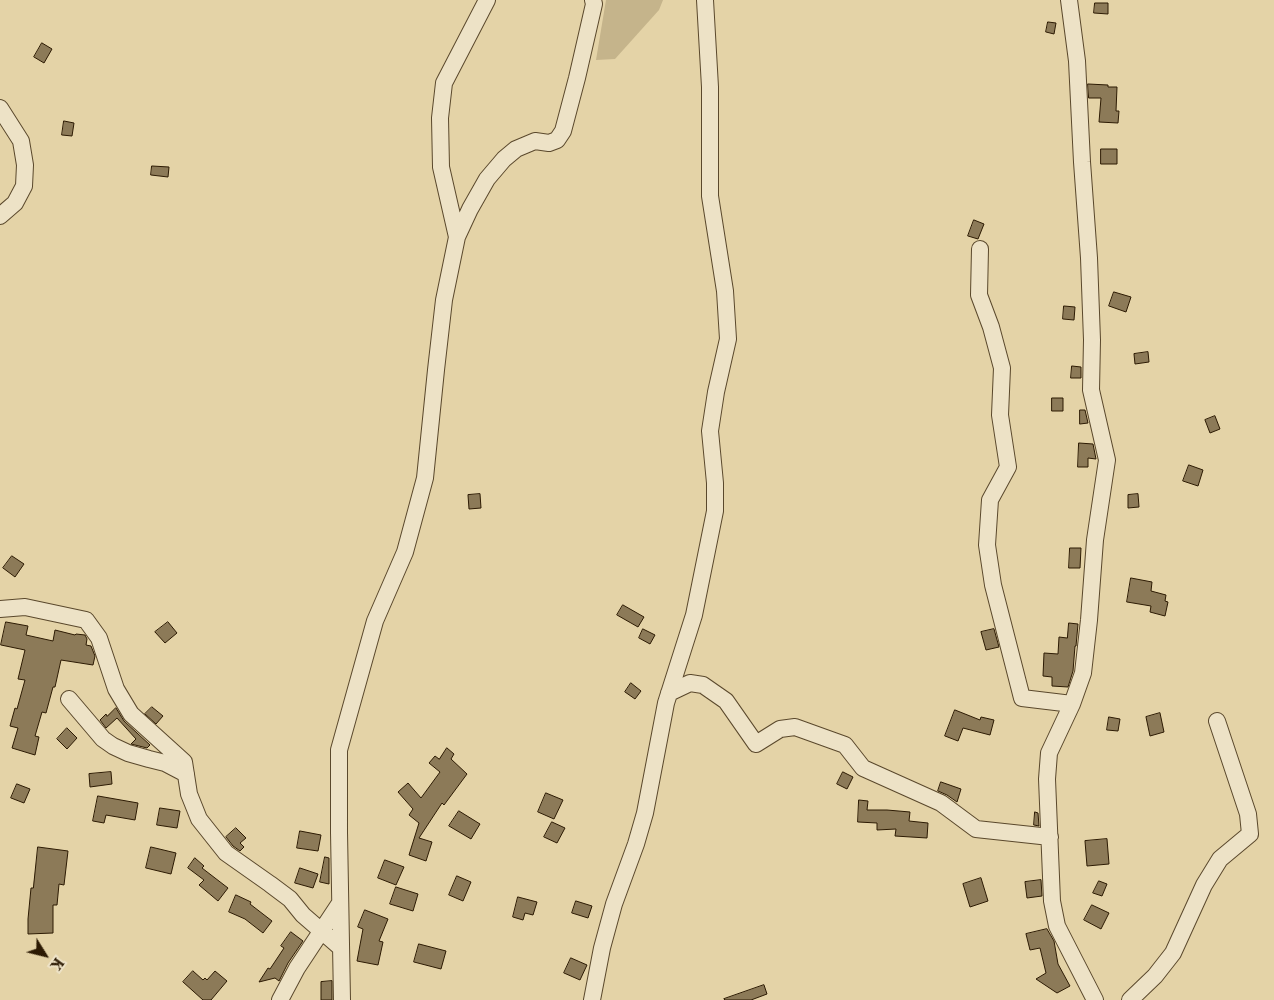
<!DOCTYPE html>
<style>
body{margin:0}
#map{position:relative;width:1274px;height:1000px;overflow:hidden;background:#e4d3a7;font-family:"Libre Caslon Text",serif}
canvas{display:block}
.north{position:absolute;left:20px;top:930px;width:50px;height:50px;-webkit-text-stroke:4px #ede2c6;paint-order:stroke;rotate:126deg;font-size:14px;font-weight:700;line-height:20px;text-align:center;color:#2c1a03}
.north::after{content:'';display:block;margin:auto;width:18px;height:22px;background:#2c1a03;clip-path:polygon(50% 0,100% 100%,50% 72%,0 100%)}
</style>
<div id="map">
<canvas width="1274" height="1000"></canvas>
<div class="north">K</div>
</div>
<script>
const ctx = document.querySelector('canvas').getContext('2d');
ctx.lineJoin = 'round';
function fillPath(path, color) { ctx.fillStyle = color; ctx.fill(path, 'evenodd'); }
function stroke(path, color, width, dash) { ctx.strokeStyle = color; ctx.lineWidth = width; ctx.lineCap = dash ? 'butt' : 'round'; ctx.setLineDash(dash || []); ctx.stroke(path); }
fillPath(new Path2D(`
 M606,0h57l-4,10 -44,49 -19,1z`), '#c5b48b');
const building = new Path2D(`
 M1095,3h13v11l-14,-1z
 M1048,22l8,1 -2,11 -8,-2z
 M42,43l10,6 -8,14 -10,-6z
 M1088,84l20,1v2h9l-1,24h3l-1,12 -19,-1 2,-24h-12z
 M64,121l10,2 -2,13 -10,-1z
 M1101,149h16v15h-16z
 M152,166l17,1 -1,10 -17,-2z
 M974,220l10,4 -6,15 -10,-3z
 M1114,292l17,5 -5,15 -17,-6z
 M1064,306l11,1 -1,13 -11,-1z
 M1148,352l1,10 -14,2 -1,-10z
 M1072,366l9,1v11h-10z
 M1052,398h11v13h-11z
 M1080,410h5l3,13 -8,1z
 M1215,416l5,13 -10,4 -5,-13z
 M1079,443l14,1 3,15 -8,-1v9h-10z
 M1189,465l14,5 -5,16 -15,-5z
 M480,494l1,14 -12,1 -1,-14z
 M1138,494l1,13 -11,1v-13z
 M1070,548h11l-1,20h-11z
 M12,556l12,8 -9,13 -12,-9z
 M1131,578l21,4 -1,9 15,4 -1,6 3,1 -3,14 -15,-4 1,-6 -24,-4z
 M623,605l21,12 -6,10 -21,-12z
 M6,622l22,4 -2,9 27,6 2,-11 20,5 1,-1 9,1 2,4 -1,6 5,1 4,10 -2,9 -32,-5 -6,27h-2l-7,26 -4,-1 -7,24 4,1 -4,18 -23,-7 6,-20 -8,-2 5,-18 2,1 8,-29 -7,-1 7,-29 -24,-5z
 M168,622l9,11 -12,10 -10,-11z
 M1069,623l9,1 -2,22h-1l-2,25 -5,16 -16,-1v-9l-9,-1 1,-23 14,1 1,-17 8,1z
 M643,629l12,6 -5,9 -11,-6z
 M994,629l5,18 -13,3 -5,-18z
 M631,683l10,8 -6,8 -10,-7z
 M152,707l11,9 -7,8 -11,-10z
 M116,708l8,13 26,24 -3,3 -16,-4 5,-5 -19,-21 -11,10 -6,-8 6,-6 1,2z
 M955,710l25,10 1,-3 13,3 -4,15 -27,-7 -5,13 -13,-5z
 M1160,713l4,19 -14,4 -4,-19z
 M1109,717l11,2 -2,12 -11,-1z
 M67,728l10,10 -10,11 -10,-10z
 M447,748l7,6 -3,5 16,15 -23,31 -2,-2 -23,35 13,4 -6,19 -17,-6 10,-32 -10,-8 4,-6 -15,-17 10,-9 13,15 19,-26 -11,-9 6,-7 4,3z
 M111,772l1,12 -22,3 -1,-13z
 M843,772l10,5 -6,12 -10,-5z
 M941,782l20,7 -4,13 -10,-7 -9,-4z
 M17,784l13,5 -6,14 -13,-5z
 M546,793l17,7 -9,19 -16,-7z
 M98,796l40,7 -3,17 -29,-5 -2,8 -11,-2z
 M859,800l9,1 -1,9h20l23,2 -1,9 19,2 -1,15 -32,-2 1,-7 -19,1v-7l-19,-1z
 M160,808l20,3 -3,17 -20,-3z
 M459,811l21,13 -9,15 -22,-13z
 M1035,812l3,1 1,13 -5,-1z
 M552,822l13,6 -8,15 -13,-6z
 M236,828l10,10 -6,5 4,4 -4,4 -7,-5 -7,-9z
 M300,831l21,4 -3,16 -21,-3z
 M1107,839l2,25 -22,2 -2,-25z
 M38,847l30,4 -4,34 -5,-1 -2,21h-4v28l-25,1v-15l3,-31h2z
 M151,847l25,6 -5,21 -25,-6z
 M325,857l4,1v26l-9,-2z
 M195,858l9,8 -2,2 26,20 -10,13 -19,-16 5,-5 -16,-12z
 M385,860l19,7 -8,18 -18,-7z
 M300,868l18,6 -5,14 -18,-5z
 M457,876l14,6 -8,19 -14,-6z
 M981,878l7,23 -18,6 -7,-23z
 M1041,880l1,16 -15,2 -2,-16z
 M1099,881l8,3 -5,12 -9,-3z
 M396,887l22,7 -5,17 -23,-7z
 M236,895l15,7 -1,2 22,17 -9,12 -18,-14 -16,-7z
 M518,897l19,5 -4,13 -8,-2 -2,7 -10,-3z
 M576,901l16,5 -4,12 -16,-5z
 M1092,905l17,8 -8,16 -17,-9z
 M365,910l23,9 -9,22 4,1 -5,23 -21,-4 6,-32 -5,-2z
 M1047,929l7,12 4,23 12,22 -13,7 -21,-14 10,-6 -6,-25 -10,2 -4,-16z
 M291,932l12,9 -15,22 -9,18 -4,-3 -16,4 9,-14 2,1 14,-21 -3,-2z
 M419,944l27,7 -5,18 -27,-7z
 M571,958l16,7 -7,15 -16,-7z
 M193,971l10,9 2,-2 2,2 8,-9 12,10 -16,19h-8l-20,-18z
 M332,981v19h-11v-18z
 M764,985l3,9 -16,6h-26l-1,-1z`);
fillPath(building, '#8c7a58');
stroke(building, '#2c1a03', 1);
const minor = new Path2D(`
 M1069,0l8,61 5,101 7,96 3,82 -1,50 16,70 -12,80 -6,80 -6,53 -11,31 -23,49 -2,26 5,122 5,25 38,74
 M0,108l21,33 4,24 -1,21 -9,17 -15,13
 M457,237l13,-28 17,-30 17,-20 12,-10 19,-8 14,2 8,-3 6,-9 14,-53 17,-74 -1,-4
 M980,249l-1,46 12,32 11,41 -2,47 8,52 -18,33 -3,45 6,40 29,113 50,6
 M0,609l25,-2 61,13 13,18 17,51 15,25 53,48 5,32 10,25 27,34 44,31 20,15 13,16 38,33
 M669,693l21,-10 13,2 23,16 30,43 24,-15 15,-2 50,18 18,23 78,35 35,26 74,8
 M69,699l34,40 10,7 15,7 21,6 16,4 21,11
 M280,1000l17,-32 43,-65
 M342,1000l-3,-168v-82l36,-129 30,-69 20,-74 11,-108 8,-70 13,-63 -16,-70 -1,-49 4,-35 43,-83
 M592,1000l10,-52 12,-44 22,-60 9,-31 21,-110 28,-88 21,-104v-28l-5,-52 6,-39 12,-53 -3,-48 -15,-95v-109l-5,-87
 M1130,1000l25,-24 18,-23 31,-68 16,-26 30,-25 -2,-20 -31,-93`);
stroke(minor, '#5a482c', 18);
stroke(minor, '#ede2c6', 16);
</script>
